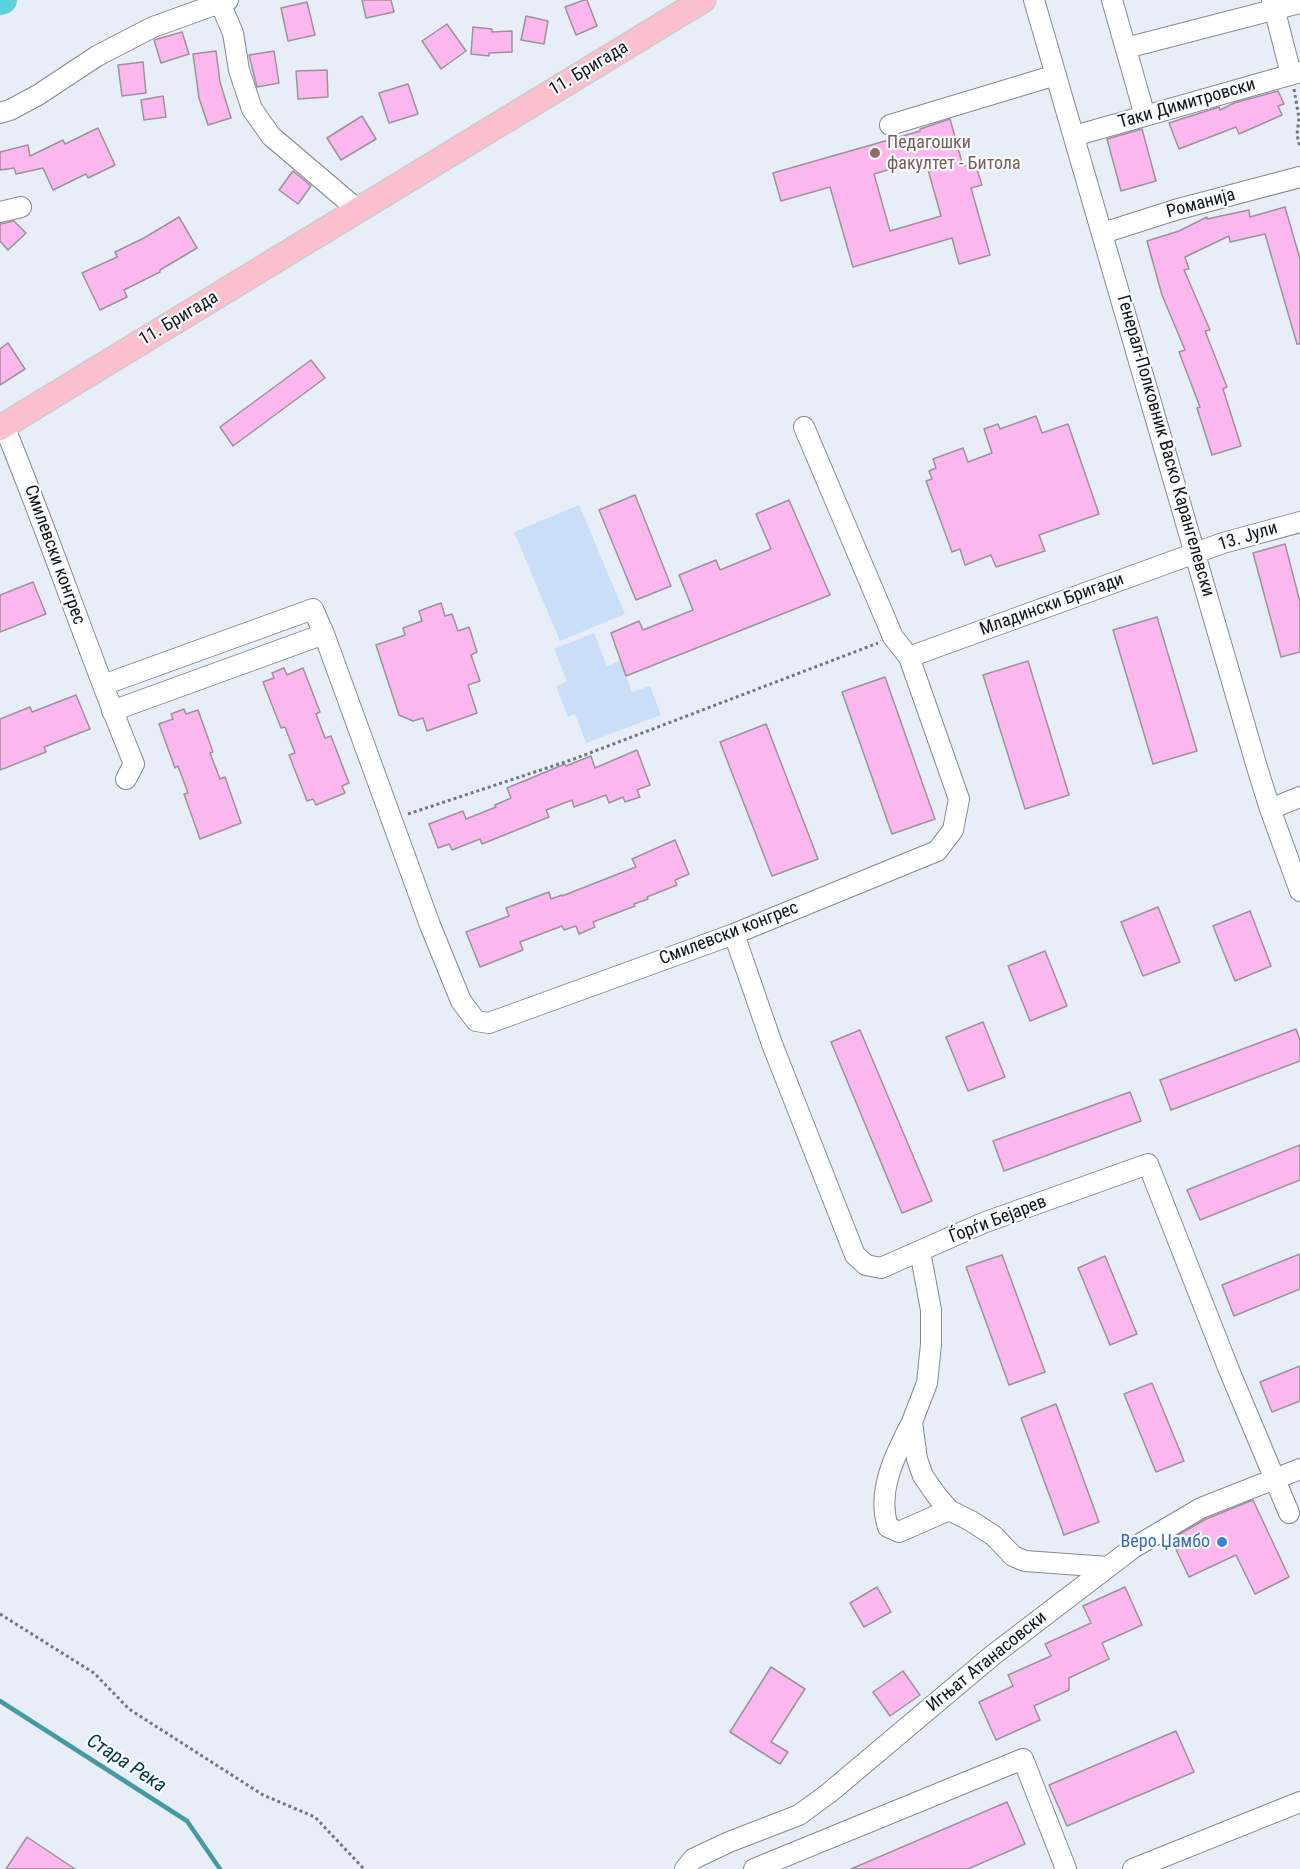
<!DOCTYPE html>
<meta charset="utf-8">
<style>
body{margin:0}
canvas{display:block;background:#e8eef7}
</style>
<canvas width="1300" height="1869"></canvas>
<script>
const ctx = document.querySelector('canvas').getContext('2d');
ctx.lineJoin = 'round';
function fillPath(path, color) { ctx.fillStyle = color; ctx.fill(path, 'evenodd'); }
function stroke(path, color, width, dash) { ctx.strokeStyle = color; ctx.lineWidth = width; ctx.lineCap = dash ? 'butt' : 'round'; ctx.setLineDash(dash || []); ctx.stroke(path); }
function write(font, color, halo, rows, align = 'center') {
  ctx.font = font + ' "Roboto Condensed",sans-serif'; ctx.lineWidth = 4.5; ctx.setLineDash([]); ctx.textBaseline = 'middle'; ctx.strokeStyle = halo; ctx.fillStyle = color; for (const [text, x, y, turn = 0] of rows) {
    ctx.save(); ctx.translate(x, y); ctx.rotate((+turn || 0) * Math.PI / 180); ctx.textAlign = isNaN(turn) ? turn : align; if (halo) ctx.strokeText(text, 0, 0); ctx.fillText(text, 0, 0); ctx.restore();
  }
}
fillPath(new Path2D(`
 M579,505l46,109 -65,27 -46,-109z
 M594,633l13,33 13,-5 12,31 18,-6 11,29 -75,28 -11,-29 -7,3 -12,-31 11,-5 -13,-32z`), '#cbdef7');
stroke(new Path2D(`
 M0,1701l187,120 33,48`), '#4599a2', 4.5);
stroke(new Path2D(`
 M0,1l3,-1`), '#5bd2de', 28);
const building = new Path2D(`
 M362,0h29l3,12 -28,6z
 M584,0h3l10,26 -21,9 -11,-28z
 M307,2l8,33 -27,6 -7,-33z
 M526,16l22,5 -4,23 -23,-4z
 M447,24l19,27 -25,18 -19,-28z
 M473,27l19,2v3l20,-1v21l-23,1v3l-18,-2z
 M182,32l7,22 -28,9 -7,-23z
 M216,51l4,31 11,36 -23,7 -9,-27 -6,-44z
 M274,51l5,32 -22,4 -8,-32z
 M143,62l3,31 -24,3 -4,-31z
 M327,70l1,27 -30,2 -2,-28z
 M408,84l10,30 -29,9 -10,-30z
 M1278,91l6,13 -6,2 4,9 -43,19 -3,-7 -57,22 -10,-26 50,-16 1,3 14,-7z
 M163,96l3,21 -22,3 -3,-20z
 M362,116l14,23 -35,21 -14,-22z
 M950,119l13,47 12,-3 7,22 -11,3 19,67 -31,9 -7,-26 -99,29 -23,-80 -49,14 -8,-28 147,-42v-2zM925,159l16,57 -51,15 -16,-57z
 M98,128l17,37 -27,13 -2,-4 -33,16 -10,-22 -27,6 -2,-6 -14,2v-18l28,-7 2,11 33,-16 2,4z
 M1142,129l14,52 -35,10 -14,-52z
 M293,171l18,15 -13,18 -19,-14z
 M1285,207l15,52v85h-3l-32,-110 -35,8 -1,-6 -44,21 4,12 -5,1 26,60 -5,1 22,56 -4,2 18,57 -29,9 -15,-47 3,-1 -21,-55 6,-2 -23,-55 -15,-54 32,-10 28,-14v2l42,-9 1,7z
 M179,217l18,31 -37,22v2l-36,18 3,7 -27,13 -18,-37 35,-16 -2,-5 29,-14z
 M14,221l12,12 -18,17 -8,-9v-17z
 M8,343l17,26 -25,16v-36z
 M311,360l14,18 -92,68 -13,-19z
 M1036,416l6,17 26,-9 31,90 -60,21 6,16 -49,16 -5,-12 -26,10 -5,-16 -8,3 -26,-71 6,-2 -3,-8 7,-3 -3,-9 30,-11 5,14 24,-9 -8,-24 14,-5 2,5z
 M635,495l36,91 -35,14 -37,-90z
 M789,500l41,95 -204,81 -15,-43 28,-12 4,9 50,-20 -14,-35 37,-15 4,10 51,-21 -15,-35z
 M1285,544l15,58v50l-19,5 -28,-104z
 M33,582l13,32 -46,18v-37z
 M441,603l4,13 7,-2 6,17 11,-4 8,25 -6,3 9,26 -12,4 9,28 -50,18 -4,-13 -10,3 -14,-6 -23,-70 29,-10 -2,-7 19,-7 -3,-10z
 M1157,617l40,134 -44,13 -40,-134z
 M1028,661l41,134 -44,14 -42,-134z
 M284,668l3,7 16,-7 17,44 -4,2 9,24 6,-2 18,47 -7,3 3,7 -29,12 -3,-6 -6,2 -18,-46 6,-2 -10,-26 -4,1 -18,-46 11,-4 -2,-5z
 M885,677l50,142 -43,15 -50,-142z
 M76,695l14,34 -46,18 2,5 -46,18v-51l30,-12 2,5z
 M184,709l2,5 12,-4 15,42 -3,1 10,26 5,-2 16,46 -41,16 -16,-45 4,-1 -10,-27 -3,2 -16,-44 14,-5 -2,-5z
 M766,724l52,135 -46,17 -52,-134z
 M637,750l13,35 -13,5 3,7 -15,5 -2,-5 -14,6 -3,-8 -32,12 -2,-7 -26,10 3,7 -67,27 -2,-5 -28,11 -3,-6 -11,4 -9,-24 34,-13 3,8 30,-12 -1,-2 16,-7 -4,-10 58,-24 1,2 25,-10 4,12z
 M675,840l14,34 -14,6 2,5 -30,12 1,2 -14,5 1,2 -42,16 2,5 -16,7 -3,-8 -12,4 -2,-4 -42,16 3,8 -43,17 -14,-35 43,-16 -3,-8 43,-16 2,7 11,-4v1l74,-29 -4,-8z
 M1158,907l22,55 -37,14 -22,-54z
 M1250,911l21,55 -36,15 -22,-55z
 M1045,951l22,55 -37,15 -22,-55z
 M983,1022l22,55 -37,14 -22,-54z
 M1296,1029l4,11v21l-129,49 -11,-30z
 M860,1030l72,171 -30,12 -71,-171z
 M1130,1092l11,29 -137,50 -11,-30z
 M1300,1145v35l-100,40 -13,-30z
 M1300,1254v35l-66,27 -12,-31z
 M1002,1255l43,117 -36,13 -43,-118z
 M1105,1256l32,78 -27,11 -32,-77z
 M1300,1366v35l-28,11 -12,-30z
 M1152,1383l32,78 -28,11 -32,-78z
 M1056,1404l43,118 -35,13 -43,-117z
 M1253,1500l36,77 -34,17 -19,-39 -47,22 -18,-38 35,-20z
 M877,1587l14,25 -27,15 -14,-24z
 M1125,1587l17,38 -40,18 7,16 -40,19v12l-35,16 6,14 -44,20 -17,-38 34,-16 -5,-11 43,-19 -6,-12 46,-21 -8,-17z
 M771,1667l34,22 -34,53 17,10 -8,12 -50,-32z
 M903,1671l17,24 -30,21 -17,-24z
 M1176,1731l18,41 -127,54 -18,-41z
 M1007,1802l18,42 -57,25h-117z
 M27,1837l48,32h-69z`);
fillPath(building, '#fcb7ef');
stroke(building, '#9b9399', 1.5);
const minor = new Path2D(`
 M1034,0l222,764 14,45 30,82
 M1112,0l33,116
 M1272,0l19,74
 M220,3l13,30 6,37 13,39 19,27 87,74
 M1126,48l174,-45
 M0,113l10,-3 28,-15 59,-39 56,-29 75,-27
 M890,125l166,-50
 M1074,136l226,-64
 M0,212l21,-5
 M1103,233l72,-23 125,-33
 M4,426c46,111 84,226 130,338l-8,15
 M909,657l314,-114 77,-21
 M103,685l210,-76 11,25 106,291 31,76 15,20 13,2 245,-89 203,-83 16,-21 6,-31 -50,-142 -16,-20 -89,-210
 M112,711l212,-77
 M1270,809l30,-12
 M734,934l38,110 83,211 11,10 15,3 102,-45 165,-59 81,206 60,143
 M920,1251l11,59v34l-4,39 -15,39 5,37 6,17 14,20 12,14 22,11 23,15 19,20 12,5 83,6
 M912,1422c-16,31 -36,69 -24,105l11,5 50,-22
 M685,1869l8,-10 36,-17 70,-27 30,-22 164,-138 140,-107 68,-40 99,-39
 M754,1869l269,-110 43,110
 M1133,1869l167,-67`);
const major = new Path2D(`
 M0,428l703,-428`);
stroke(minor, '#858a92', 22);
stroke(major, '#cbcbcc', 27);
stroke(new Path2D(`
 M1294,89l5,29 -2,17 3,12
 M408,814l166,-55 304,-116
 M0,1614l94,59 35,36 134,86 52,22 49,52`), '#73777d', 3, [3, 3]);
stroke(minor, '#fff', 20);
stroke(major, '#fcbfce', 24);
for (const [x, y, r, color] of [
 [875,153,6,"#8d6e63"],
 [1222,1542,6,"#3f7fe0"]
]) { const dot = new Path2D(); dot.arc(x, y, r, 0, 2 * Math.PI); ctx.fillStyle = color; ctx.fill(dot); stroke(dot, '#f9fbff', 2); }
write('18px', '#121417', '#f9fbff', [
 ["11. Бригада",589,69,-31],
 ["Таки Димитровски",1187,104,-16],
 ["Романија",1201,204,-15],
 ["11. Бригада",179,319,-31],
 ["Генерал-Полковник Васко Карангелевски",1165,446,74],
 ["13. Јули",1248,537,-17],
 ["Смилевски конгрес",54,555,70],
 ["Младински Бригади",1052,605,-20],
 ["Смилевски конгрес",729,934,-21],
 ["Ѓорѓи Бејарев",998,1220,-21],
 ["Игњат Атанасовски",987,1662,-39]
]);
write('18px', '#785e54', '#f9fbff', [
 ["Педагошки",887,143],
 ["факултет - Битола",887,164]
], 'left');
write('18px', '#366cbe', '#f9fbff', [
 ["Веро Џамбо",1210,1542]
], 'right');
write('italic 20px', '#003a3f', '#f9fbff', [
 ["Стара Река",126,1764,33]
]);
</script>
